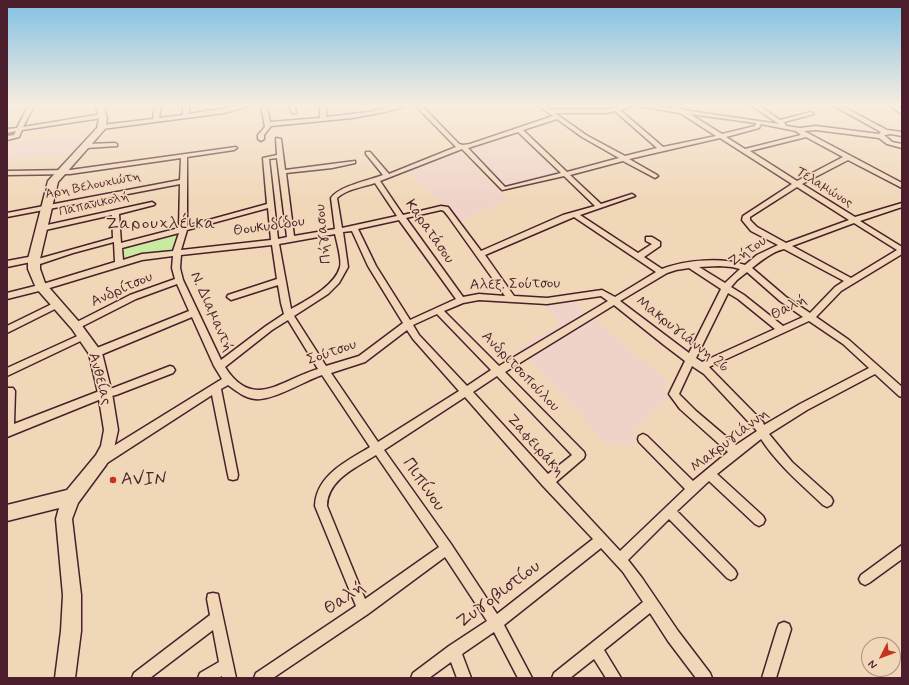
<!DOCTYPE html>
<meta charset="utf-8">
<style>
body{margin:0}
#map{position:relative;width:909px;height:685px;overflow:hidden;background:#f0d7b8;font-family:Mynerve,sans-serif}
canvas{display:block}
.frame{position:absolute;inset:0;border:8px solid #4a1f2b;pointer-events:none}
.north{position:absolute;left:861px;top:637px;width:40px;height:40px;box-sizing:border-box;background:#f0d7b8;border:1px solid #ae8d80;border-radius:50%;rotate:228deg;font-size:11px;font-weight:700;line-height:16px;text-align:center;color:#4a1f2b}
.north::after{content:'';display:block;margin:auto;width:14px;height:18px;background:#c8321e;clip-path:polygon(50% 0,100% 100%,50% 72%,0 100%)}
</style>
<div id="map">
<canvas width="909" height="685"></canvas>
<div class="frame"></div>
<div class="north">N</div>
</div>
<script>
const ctx = document.querySelector('canvas').getContext('2d');
ctx.lineJoin = 'round';
function fillPath(path, color) { ctx.fillStyle = color; ctx.fill(path, 'evenodd'); }
function stroke(path, color, width, dash) { ctx.strokeStyle = color; ctx.lineWidth = width; ctx.lineCap = dash ? 'butt' : 'round'; ctx.setLineDash(dash || []); ctx.stroke(path); }
function write(font, color, halo, rows, align = 'center') {
  ctx.font = font + ' Mynerve,sans-serif'; ctx.lineWidth = 3.5; ctx.setLineDash([]); ctx.textBaseline = 'middle'; ctx.strokeStyle = halo; ctx.fillStyle = color; for (const [text, x, y, turn = 0] of rows) {
    ctx.save(); ctx.translate(x, y); ctx.rotate((+turn || 0) * Math.PI / 180); ctx.textAlign = isNaN(turn) ? turn : align; if (halo) ctx.strokeText(text, 0, 0); ctx.fillText(text, 0, 0); ctx.restore();
  }
}
fillPath(new Path2D(`
 M516,132l42,41 -1,1 -51,12 -34,-38z
 M87,135l-16,19 -64,5v-17z
 M456,150h3l48,50 -47,20 -52,-49z
 M576,300l6,10 88,72 -9,8 8,8 -34,31 -3,16h-26l-36,-42 -52,-54 42,-25 -15,-20z`), '#efd2c8');
fillPath(new Path2D(`
 M183,230l-6,22 -58,12 -2,-17z`), '#c9eaa2');
const street = new Path2D(`
 M28,106h6l-11,21 79,-13 3,2 -3,2 -80,12 -3,7 -12,3v-4l7,-1 2,-4 -9,2v-4l10,-1z
 M155,106h6l-2,12 24,-3v-9h6v8l49,-8h11l-25,7 -122,16 -3,-2 3,-2 51,-6z
 M261,106h6l3,16 50,-4v-12h6v11l43,-5 25,-6h11l-20,6 -33,6 -81,8 -7,9v4l-3,2 -3,-2v-4l7,-8z
 M289,106h6l1,7h-4z
 M416,106h6l37,38 4,1 7,-1 83,-28 -14,-10h7l4,3h57l13,-3h11l-11,4 43,37 53,-11 -36,-23 -42,-7h17l18,3 -3,-3h7l6,4 96,14 -27,-18h7l21,14 31,-8 3,2 -30,8 2,4 14,2 16,-2 63,8 2,-2 -47,-26h8l45,24 15,2v4l-11,-2 -7,1 8,7 10,2v4l-15,-4 -8,-6 -63,-8 -12,1 98,52v5l-54,-28 -46,24 53,33 47,-14v4l-42,14 42,26v7l-61,37 -25,26 33,23 53,47v10l-3,-1 -24,-22 -68,36 -38,24 23,28 39,35 2,4 -2,4 -4,2 -4,-2c-22,-21 -45,-40 -62,-66l-44,35 46,42 2,4 -2,4 -4,2 -4,-2 -46,-43 -32,30 58,59 2,4 -2,4 -4,2 -4,-2 -58,-59 -41,41 14,18 36,53 32,42 2,5h-16l-28,-37 -18,-28 -46,37 17,28h-15l-12,-19 -24,19h-18l2,-5 89,-71 -20,-30 -22,-24 -97,77 28,53h-14l-24,-46 -32,22 9,24h-14l-6,-16 -22,16h-18l2,-5 36,-27 38,-25 -42,-64 -77,57 -95,64h-19l2,-5 100,-67 -41,-100c1,-31 32,-45 55,-59l-48,-72c-18,6 -49,26 -67,24 -10,-1 -19,-8 -27,-14l-7,4 17,86 -1,4 -4,1 -4,-1 -1,-4 -16,-80 -105,68 -4,1 -4,-1 -1,-4 1,-4 123,-76 -8,-13 -22,-49 -94,39h-6l-2,-3 2,-3 97,-39 -12,-27 -41,15 -57,29h-6l-1,-2 1,-2 57,-29 45,-16 -3,-11 1,-12 -31,4 -99,30 -36,9v-6l36,-9 72,-22 -1,-20 -41,11 -39,13 -3,-1v-3l-24,5v-6l27,-5 4,3 75,-21 -1,-23 -71,16 -4,-2 1,-2 114,-25 3,2 -1,1 -35,9 2,29 58,-15 1,-44 -173,33v-4l173,-33 1,-22 -111,16 -63,1v-4l63,-1 166,-23 1,1 -3,2 -47,7v69l80,-22 -4,-46 14,-3 -1,-17 5,1 4,31 70,-9v2l-23,5 -46,5 8,63 41,-7 -4,-31c8,-12 39,-18 52,-23l-17,-21v-2h4l19,22 67,-27zM615,111l42,37 -32,8 -39,-21 -31,-22h52zM690,114l66,9 -1,3 -33,8zM557,119l25,18 37,21 -52,14 -44,-42zM761,124l35,7 5,4 -56,14 -19,-12 33,-9zM518,132l43,41 -56,14 -37,-39zM806,137l37,20 -46,24 -47,-30zM720,138l72,46 -49,32 -1,4 9,11 27,14 -21,10 -12,10c-24,-8 -60,-5 -83,4l-18,-12 16,-11v-4l-8,-5h-6v4l6,3 -14,9 -58,-38 55,-19 -3,-2 -31,10 -31,-29 53,-14 32,17 3,-2 -1,-1 -28,-16zM462,149l40,41 62,-14 31,30 -32,9 -82,36 -33,-44 -7,-1 -38,9 -23,-34zM277,158l10,79 -9,2 -9,-80zM375,183l22,33 -55,12 -5,-30c10,-9 26,-11 38,-15zM797,187l52,33 -63,23 -29,-16 -7,-7v-3zM268,208l3,32 -90,10 6,-20zM441,210l3,1 4,5 57,80 -26,-2 -16,3 -57,-79zM574,217l82,55 -41,25 -13,-7 -55,8 -33,-2 -29,-41zM399,220l57,79 -46,21 -34,-54 -18,-37zM854,223l43,27 -46,28 -59,-32zM352,231l16,35 35,57 -44,33 -33,10 -32,-50 34,-22 11,-11 9,-16 -5,-35zM179,233l-6,18 -31,3 -19,6 -1,-12zM335,234c2,8 7,27 5,33 -5,19 -33,33 -49,42l-12,-65zM272,245l5,34 -49,16 -1,2 4,3 47,-15 3,18 3,11 -18,12 -45,34 -38,-80 -3,-12 1,-13zM784,249l60,32 -9,6 -25,26 -24,-16 -34,-29c10,-8 20,-16 32,-19zM719,266l13,1 8,2 -15,14 -26,-16zM689,268l32,21 -32,64 -69,-52 47,-28 9,-3zM747,272l33,29 23,16 -20,9 -39,-31 -13,-8 6,-7zM728,293l10,6 37,30 -73,33 -6,-4zM601,296l7,5 -109,65 -55,-55 19,-8 16,-3 68,4zM614,305l50,40 21,16 -16,33 11,15 48,43 -35,29 -46,-45 -4,-2 -4,2 -1,3 1,3 46,47 -65,62 -64,-69 28,-24 1,-3 -1,-3 -79,-80zM437,314l54,56 -24,16 -48,-51 -6,-10zM288,320l30,49c-37,11 -65,42 -93,-2l47,-37zM809,321l34,23 26,24 -69,36 -36,21 -1,-3 -54,-55zM407,330l6,9 46,52 -81,51 -47,-69 34,-11zM692,366l12,8 53,57 -21,14 -40,-34 -17,-17zM497,376l75,79 -24,19 -75,-82zM465,397l78,89 50,53 -96,75 -46,-70 -67,-94zM376,455l63,92 -74,52 -38,-93c0,-26 30,-39 49,-51z
 M890,106h7l5,3v5z
 M115,143l2,1v2l-31,2 -3,-2 3,-2z
 M58,301l4,3 -1,2 -54,27v-7z
 M84,333l4,3 -1,2 -80,38v-8z
 M170,366l3,1 2,3 -2,3 -57,22 -10,2 -99,40v-49h6l2,3 -1,33 88,-34 11,-2z
 M902,545v14l-33,24 -4,2 -4,-2 -2,-4 2,-4z
 M213,593l5,1 1,5 17,79h-14v-2l-4,2h-20l2,-5 19,-11 -6,-32 -63,48h-18l2,-5 76,-58 -3,-16 1,-5z
 M784,622l5,2 2,5 -15,49h-14l15,-49 2,-5z`);
const secondary = new Path2D(`
 M96,106h8l3,13 -2,10 -47,53 -18,77v10l5,14 35,40 22,30 10,40 6,37 -5,23 -7,12 -28,38 -6,16 9,76v36l-6,47h-20l6,-47 2,-36 -7,-76 3,-11 -52,13v-16l60,-15 29,-35 5,-9 3,-16 -6,-37 -9,-39 -17,-25 -36,-41 -8,-19v-10l20,-78 49,-53 2,-9z`);
stroke(street, '#4a1f2b', 3);
stroke(secondary, '#4a1f2b', 3);
fillPath(street, '#f0d7b8');
fillPath(secondary, '#f0d7b8');
const sky = ctx.createLinearGradient(0, 0, 0, 202);
sky.addColorStop(0, '#80c1e4');
sky.addColorStop(0.52, '#f8eddf');
sky.addColorStop(1, '#f8eddf00');
ctx.fillStyle = sky;
ctx.fillRect(0, 0, 909, 202);
for (const [x, y, r, color] of [
 [113,480,4,"#c8321e"]
]) { const dot = new Path2D(); dot.arc(x, y, r, 0, 2 * Math.PI); ctx.fillStyle = color; ctx.fill(dot); stroke(dot, '#f0d7b8', 1.5); }
write('13px', '#4a1f2b', '#f0d7b8', [
 ["Άρη Βελουχιώτη",93,186,-11],
 ["Τελαμώνος",824,188,32],
 ["Παπανικολή",94,205,-13]
]);
write('15px', '#4a1f2b', '#f0d7b8', [
 ["Θουκυδίδου",269,227,-8],
 ["Καρατάσου",429,232,55],
 ["Πήγασου",324,234,-96],
 ["Ζήτου",748,252,-35],
 ["Αλεξ. Σούτσου",515,285,-1],
 ["Ανδρίτσου",122,290,-24],
 ["Θαλή",789,308,-28],
 ["Ν. Διαμαντή",211,312,66],
 ["Μακρυγιάννη 26",682,335,38],
 ["Σούτσου",332,353,-19],
 ["Ανδριτσοπούλου",520,372,46],
 ["Ανθείας",99,379,75],
 ["Μακρυγιάννη",730,441,-38],
 ["Ζαφειράκη",535,446,48]
]);
ctx.letterSpacing = '1px';
write('17px', '#4a1f2b', '#f0d7b8', [
 ["Ζαρουχλέικα",161,224]
]);
ctx.letterSpacing = '0px';
write('18px', '#4a1f2b', '#f0d7b8', [
 ["AVIN",121,480]
], 'left');
write('18px', '#4a1f2b', '#f0d7b8', [
 ["Πιπίνου",423,485,55],
 ["Ζυγοβιστίου",499,595,-37],
 ["Θαλή",345,599,-35]
]);
</script>
